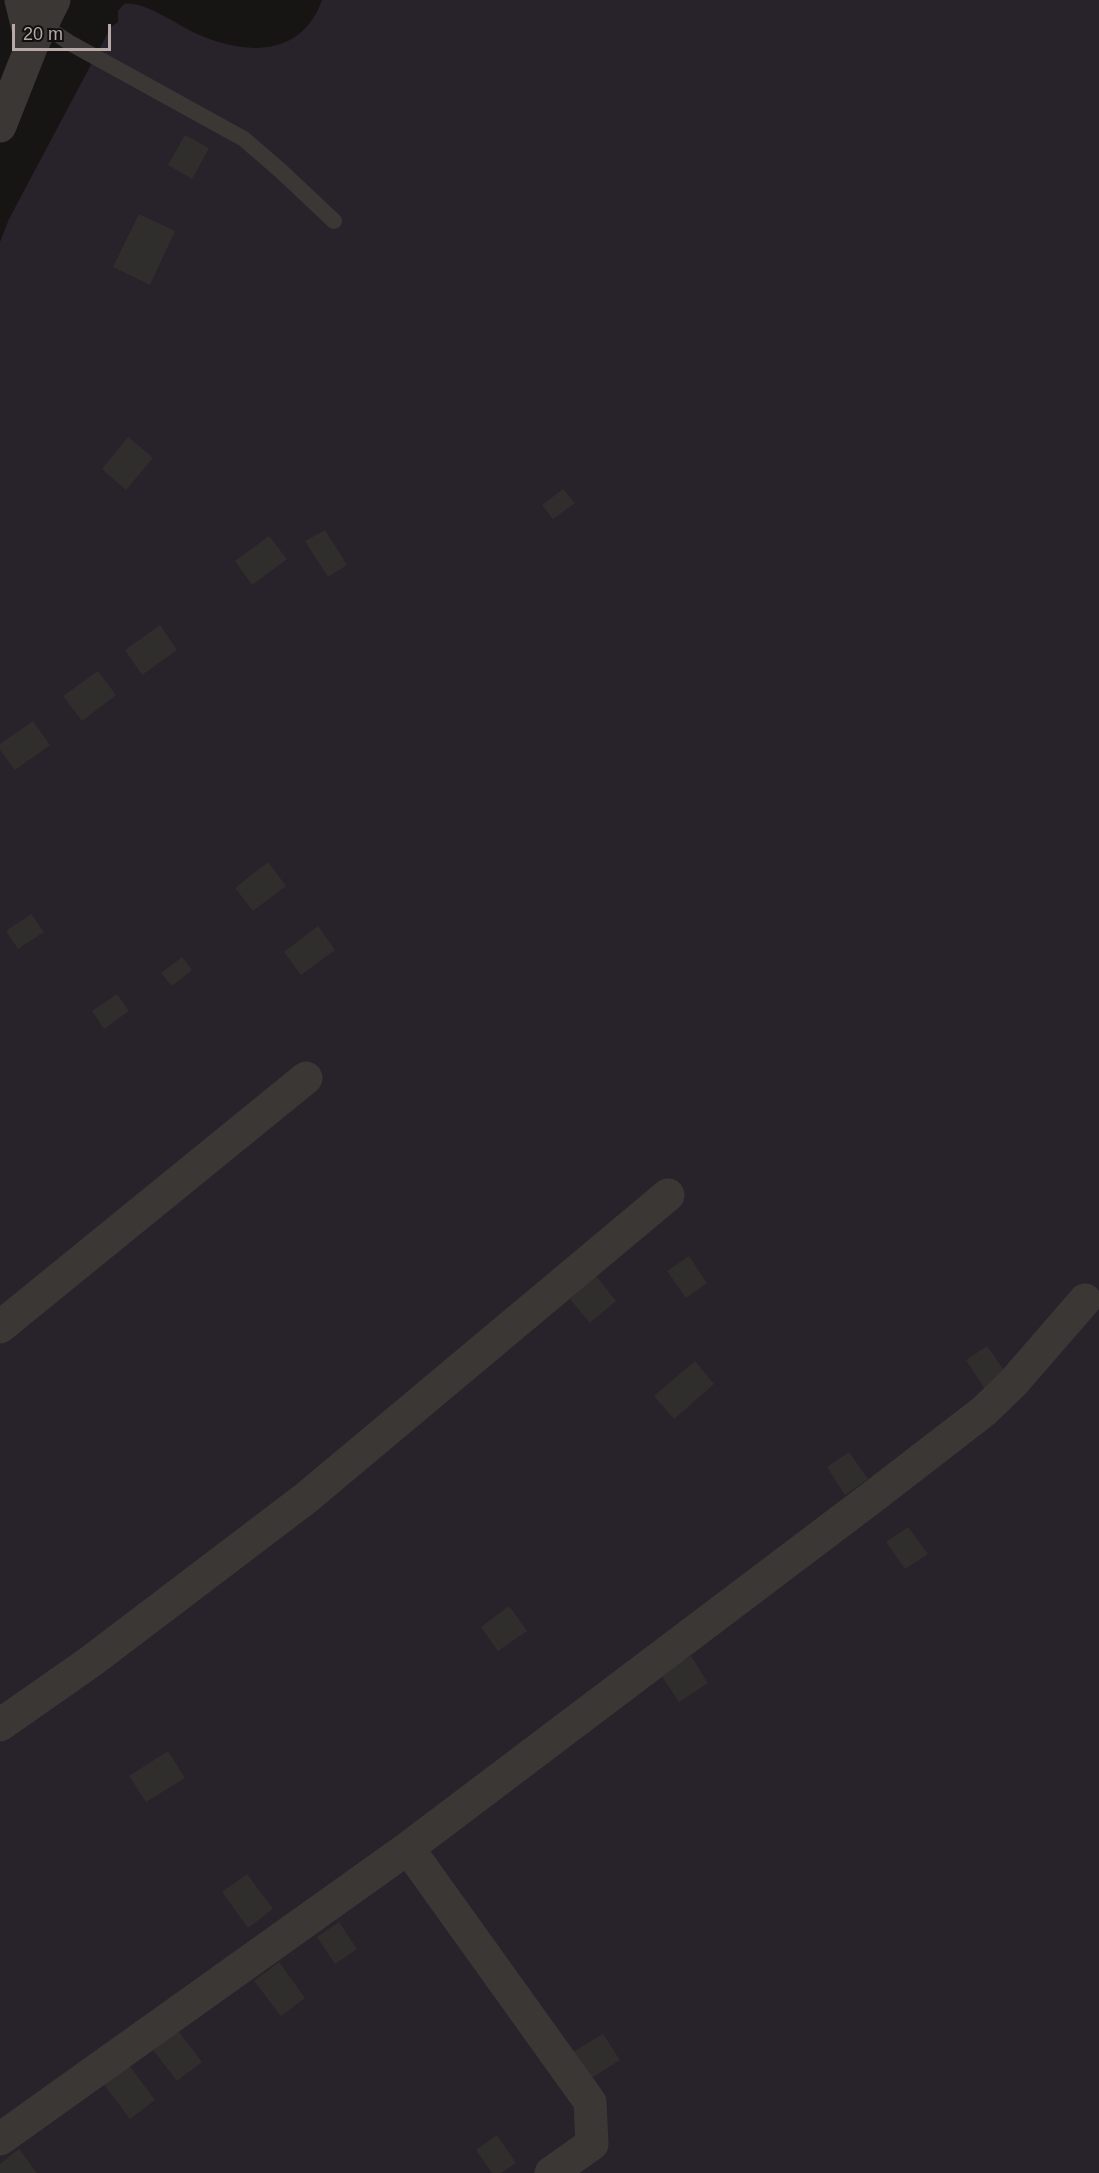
<!DOCTYPE html>
<style>
body{margin:0}
#map{position:relative;width:1099px;height:2173px;overflow:hidden;background:#161514;font-family:Arial,sans-serif}
canvas{display:block}
.scale{position:absolute;left:12px;top:24px;width:99px;height:27px;box-sizing:border-box;border:3px solid #b7a9a5;border-top:0;padding-left:8px;font-size:18px;line-height:21px;white-space:nowrap;color:#b7a9a5;-webkit-text-stroke:4px #11100f;paint-order:stroke}
</style>
<div id="map">
<canvas width="1099" height="2173"></canvas>
<div class="scale">20 m</div>
</div>
<script>
const ctx = document.querySelector('canvas').getContext('2d');
ctx.lineJoin = 'round';
function fillPath(path, color) { ctx.fillStyle = color; ctx.fill(path, 'evenodd'); }
function stroke(path, color, width, dash) { ctx.strokeStyle = color; ctx.lineWidth = width; ctx.lineCap = dash ? 'butt' : 'round'; ctx.setLineDash(dash || []); ctx.stroke(path); }
fillPath(new Path2D(`
 M322,0h777v2173h-1099v-1931l9,-23 102,-192 7,-5v-11l6,-7c18,-4 54,21 71,29 48,22 106,26 127,-33z`), '#28222b');
fillPath(new Path2D(`
 M185,135l24,13 -17,31 -24,-14z
 M139,214l36,17 -25,54 -37,-18z
 M128,437l25,21 -27,32 -24,-21z
 M563,489l12,14 -22,16 -11,-14z
 M325,530l22,35 -19,12 -23,-36z
 M269,536l18,23 -35,26 -17,-24z
 M160,625l17,25 -35,25 -17,-25z
 M98,671l18,24 -34,26 -19,-25z
 M33,721l17,24 -35,25 -15,-20v-6z
 M268,862l18,24 -33,25 -18,-23z
 M31,914l13,18 -26,17 -12,-18z
 M318,926l17,24 -34,25 -17,-23z
 M182,957l10,13 -20,16 -11,-13z
 M117,994l12,17 -25,18 -12,-18z
 M689,1256l18,27 -21,15 -19,-27z
 M596,1276l20,25 -26,22 -20,-24z
 M987,1346l19,27 -22,15 -18,-28z
 M695,1361l19,23 -40,35 -20,-23z
 M849,1452l19,27 -23,16 -18,-28z
 M908,1527l20,27 -23,15 -19,-27z
 M509,1606l18,25 -29,20 -17,-24z
 M691,1656l17,27 -29,19 -18,-27z
 M168,1751l17,27 -39,24 -17,-26z
 M247,1874l26,35 -25,19 -26,-36z
 M339,1922l18,27 -22,15 -18,-27z
 M279,1962l26,36 -24,18 -27,-35z
 M175,2027l27,35 -25,19 -27,-35z
 M603,2034l17,26 -30,19 -17,-27z
 M128,2064l27,36 -25,19 -27,-36z
 M497,2135l19,28 -15,10h-9l-16,-23z
 M19,2149l18,24h-37v-9z`), '#302e2c');
stroke(new Path2D(`
 M42,24l28,19 174,96 38,33 52,49`), '#3b3735', 16);
stroke(new Path2D(`
 M21,0l11,45
 M0,126l32,-81 22,-45
 M0,1327l306,-249
 M0,1725l90,-63 216,-164 362,-303
 M408,1848l182,254 2,42 -41,29
 M0,2139l408,-291 462,-349 114,-88 29,-28 72,-83`), '#3b3735', 33);
</script>
